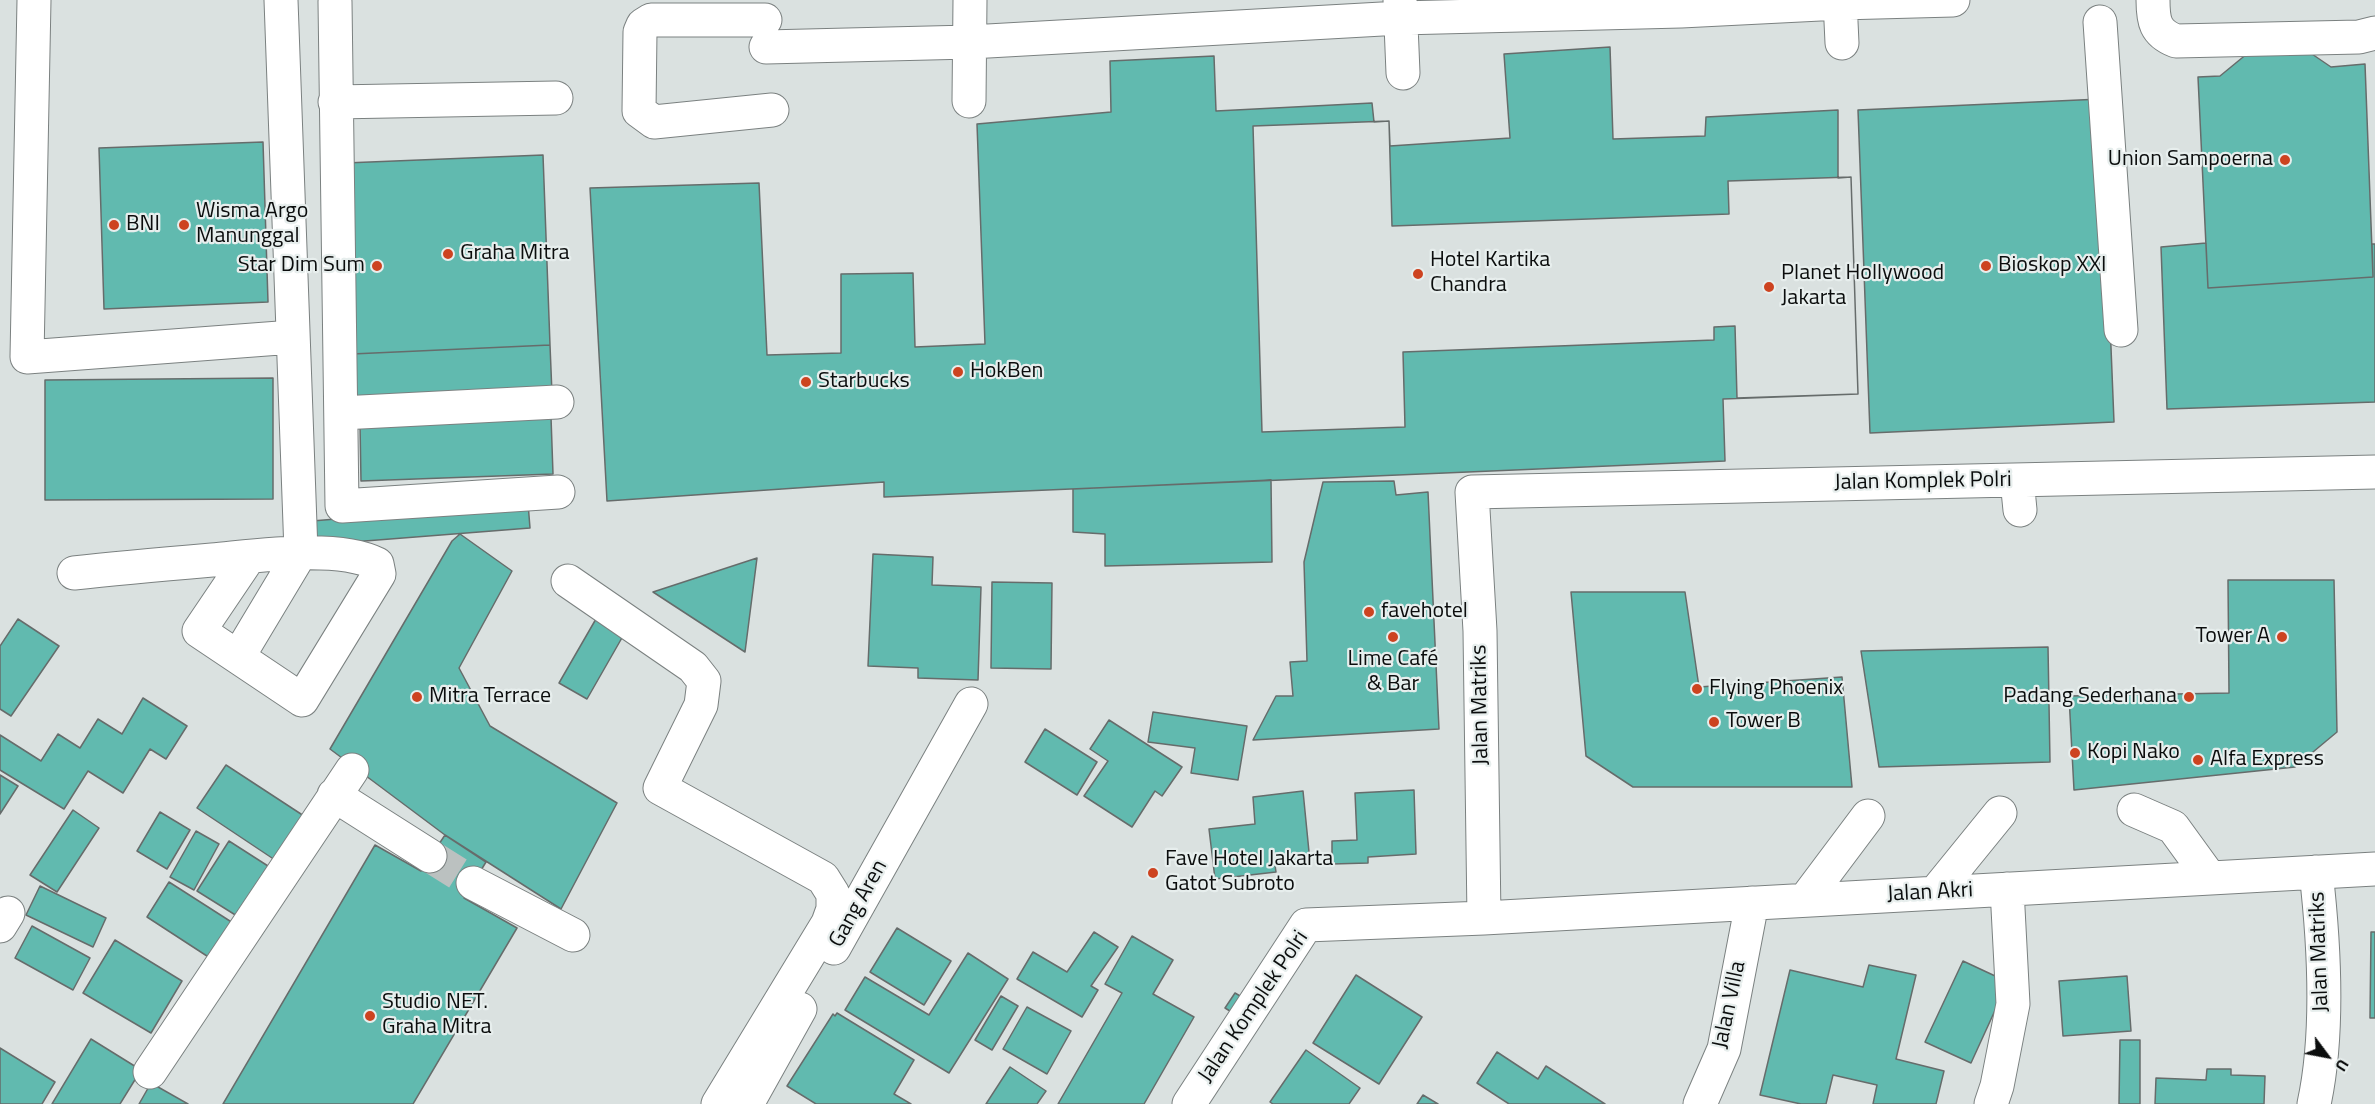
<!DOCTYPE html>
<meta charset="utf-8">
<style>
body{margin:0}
#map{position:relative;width:2375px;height:1104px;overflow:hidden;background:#dae1e0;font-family:"Titillium Web",sans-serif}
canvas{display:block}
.north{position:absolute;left:2297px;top:1026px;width:60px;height:60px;-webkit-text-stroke:4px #e7eeed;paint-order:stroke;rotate:122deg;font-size:16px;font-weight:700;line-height:24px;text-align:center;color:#0b0d0d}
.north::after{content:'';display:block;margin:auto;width:21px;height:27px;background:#0b0d0d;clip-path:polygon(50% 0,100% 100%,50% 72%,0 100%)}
</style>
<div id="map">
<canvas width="2375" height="1104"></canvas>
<div class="north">U</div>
</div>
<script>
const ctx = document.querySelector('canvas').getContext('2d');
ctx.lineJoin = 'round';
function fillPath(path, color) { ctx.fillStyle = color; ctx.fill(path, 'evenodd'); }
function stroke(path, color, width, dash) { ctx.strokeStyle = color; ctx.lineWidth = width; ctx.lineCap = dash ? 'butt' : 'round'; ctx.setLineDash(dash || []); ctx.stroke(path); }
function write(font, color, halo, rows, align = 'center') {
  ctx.font = font + ' "Titillium Web",sans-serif'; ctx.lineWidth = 4.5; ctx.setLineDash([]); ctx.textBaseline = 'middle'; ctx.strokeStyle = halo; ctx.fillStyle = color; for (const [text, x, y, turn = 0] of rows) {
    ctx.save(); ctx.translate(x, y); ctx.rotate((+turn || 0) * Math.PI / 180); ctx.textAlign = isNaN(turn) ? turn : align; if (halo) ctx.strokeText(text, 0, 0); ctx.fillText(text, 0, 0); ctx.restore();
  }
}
const building = new Path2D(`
 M1610,47l3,92 92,-3 1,-19 132,-7v68l13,-1 7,217 -135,5 2,62 -841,36v-15l-277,19 -17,-313 169,-5 8,172 74,-2v-79l72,-1 2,74 70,-3 -8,-220 134,-12 -1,-51 104,-5 2,55 156,-8 2,19 15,-1 1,25 120,-8 -6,-84z
 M2309,52l22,15 34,-3 8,213 -165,11 -10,-211 22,-1 28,-23z
 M2101,99l13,323 -244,11 -12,-323z
 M1389,121l3,105 337,-12 -1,-33 123,-4 7,217 -121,4 -2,-72 -21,1v13l-311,12 2,75 -143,5 -9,-306z
 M263,142l5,160 -164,7 -5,-161z
 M543,155l7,190 -198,9 -7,-191z
 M2206,243l2,45 165,-11 -1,-33h3v158l-208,7 -6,-162z
 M550,345l2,49 -199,3 -1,-43z
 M273,378v121l-228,1v-120z
 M551,417l2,57 -192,7 -1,-57z
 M1271,480l1,82 -167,4v-32l-32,-2v-43z
 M1394,481l2,14 32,-3 11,237 -186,11 23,-44h17l-3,-34 17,-1 -3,-99 19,-80z
 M528,503l2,25 -216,17 -2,-24z
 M460,534l52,37 -53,97 31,58 127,77 -56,106 -116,-74 -115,-86 122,-208z
 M873,554l60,3 -1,28 49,2 -3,93 -60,-2v-10l-50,-2z
 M757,558l-12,94 -92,-60z
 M2228,580h106l3,152 -42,35 -221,23 -5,-94 160,-3z
 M992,582l60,1 -1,86 -60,-1z
 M1571,592h114l14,95 143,-10 10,110h-219l-47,-31z
 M600,612l27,17 -40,70 -28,-16z
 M18,619l41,27 -48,70 -11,-7v-63z
 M2048,647l2,115 -171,5 -18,-116z
 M143,698l44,28 -21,33 -16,-10 -27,44 -35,-22 -24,38 -64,-39v-35l41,26 17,-27 22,14 18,-29 24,15z
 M1153,712l94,14 -9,54 -47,-7 4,-25 -47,-6z
 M1109,720l73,47 -20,29 -7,-5 -23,36 -48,-31 24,-35 -18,-12z
 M1045,729l52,33 -20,33 -52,-33z
 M226,765l78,51 -29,44 -78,-52z
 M0,775l18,11 -18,28z
 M1414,790l2,64 -48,3v6l-36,1v-23l25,-1 -2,-47z
 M1303,791l7,71 -35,3 1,7 -61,7 -6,-50 46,-5 -2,-27z
 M73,810l26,18 -42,64 -27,-17z
 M160,812l30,18 -23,39 -30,-18z
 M196,831l23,13 -25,46 -24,-13z
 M445,835l41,27 -22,36 53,30 -104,176h-190l152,-259 46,26z
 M229,841l39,25 -31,50 -40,-25z
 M169,882l64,41 -23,35 -63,-41z
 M40,886l66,32 -13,29 -67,-32z
 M32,926l58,32 -17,32 -58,-32z
 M897,928l54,33 -27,44 -54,-33z
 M1094,932l24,15 -27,39 7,4 -16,27 -65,-38 16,-27 34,20z
 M2371,932h4v86h-5z
 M1132,936l41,24 -20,34 41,23 -50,87h-86l64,-111 -17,-9z
 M115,940l67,41 -31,52 -68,-40z
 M968,953l40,26 -59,94 -104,-63 20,-33 64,38z
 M1963,961l45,21 -37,81 -46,-21z
 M1869,965l47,10 -20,84 48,12 -8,33h-63l4,-19 -44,-10 -7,29h-25l-41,-9 30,-125 73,17z
 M1356,975l66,42 -43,67 -66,-41z
 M2127,976l4,55 -68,5 -4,-55z
 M1235,993l12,7 -9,16 -13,-8z
 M1001,996l17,10 -26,44 -17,-10z
 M1027,1007l44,24 -24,43 -44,-25z
 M837,1013l77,47 -20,34 17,10h-95l-29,-18 46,-72 2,2z
 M91,1039l50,31 -21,34h-68z
 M2120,1040h20v64h-21z
 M0,1048l55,34 -13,22h-42z
 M1306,1050l54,38 -11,16h-76l-3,-2z
 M1497,1052l41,27 8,-13 59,38h-96l-32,-21z
 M1010,1067l36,24 -9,13h-51z
 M2207,1069h24v6l34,1 -1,28h-109l1,-26 50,2z
 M151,1083l37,21h-49z
 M1423,1095l15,9h-21z`);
fillPath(building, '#61baaf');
stroke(building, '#666c6b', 1.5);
stroke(new Path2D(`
 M430,856l43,27`), '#bbc1c0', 33, [33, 16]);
const minor = new Path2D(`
 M34,0l-7,357 266,-20
 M1400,0l3,73
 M1840,0l2,43
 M2153,0c0,21 2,33 23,41l183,-4 16,-4
 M335,2l7,504 216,-14
 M765,20h-114l-8,5 -3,7 -1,79 15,11 118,-12
 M2100,22l21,308
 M766,47l204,-5 430,-24 281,-7 159,-8 113,-3
 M969,101l1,-101
 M335,102l221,-4
 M341,413l216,-11
 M2017,480l3,30
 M74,573c46,-5 92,-9 138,-13 45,-4 125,-16 165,4l2,10 -77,126 -103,-69 50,-74
 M568,581l125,86 11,14 -3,24 -41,83 163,90 10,16v15l-5,14 -110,181
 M238,657l63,-105 -20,-552
 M334,795l96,61
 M2134,810l39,17 37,51
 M473,883l100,52
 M1935,893l65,-80
 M1805,900l63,-84
 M1484,918l-4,-287 -8,-139 903,-20
 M0,926l8,-13
 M834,948l137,-244
 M150,1072l202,-302
 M747,1104l53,-95
 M1189,1104l117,-179 178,-7 891,-49
 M1700,1104l24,-55 28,-146
 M1991,1104l6,-18 16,-82 -6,-115
 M2314,1104c15,-69 10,-162 2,-232`);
stroke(minor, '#7b8180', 35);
stroke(minor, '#fff', 33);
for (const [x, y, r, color] of [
 [2285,160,6,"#cd4320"],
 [114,225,6,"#cd4320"],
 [184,225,6,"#cd4320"],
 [448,254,6,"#cd4320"],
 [377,266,6,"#cd4320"],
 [1986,266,6,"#cd4320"],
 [1418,274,6,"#cd4320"],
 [1769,287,6,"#cd4320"],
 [958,372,6,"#cd4320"],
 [806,382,6,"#cd4320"],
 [1369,612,6,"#cd4320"],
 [1393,637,6,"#cd4320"],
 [2282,637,6,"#cd4320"],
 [1697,689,6,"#cd4320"],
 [417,697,6,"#cd4320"],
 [2189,697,6,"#cd4320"],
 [1714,722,6,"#cd4320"],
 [2075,753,6,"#cd4320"],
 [2198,760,6,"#cd4320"],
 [1153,873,6,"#cd4320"],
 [370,1016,6,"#cd4320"]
]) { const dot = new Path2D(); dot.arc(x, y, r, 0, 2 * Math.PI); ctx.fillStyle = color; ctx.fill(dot); stroke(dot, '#e7eeed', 2); }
write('22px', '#0b0d0d', '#e7eeed', [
 ["Union Sampoerna",2273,160,"right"],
 ["Wisma Argo",196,212],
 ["Manunggal",196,237],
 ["BNI",126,225],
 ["Graha Mitra",460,254],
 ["Hotel Kartika",1430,261],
 ["Chandra",1430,286],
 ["Star Dim Sum",365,266,"right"],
 ["Bioskop XXI",1998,266],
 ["Planet Hollywood",1781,274],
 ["Jakarta",1781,299],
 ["HokBen",970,372],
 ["Starbucks",818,382],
 ["favehotel",1381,612],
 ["Tower A",2270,637,"right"],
 ["Lime Café",1393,660,"center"],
 ["& Bar",1393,685,"center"],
 ["Flying Phoenix",1709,689],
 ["Mitra Terrace",429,697],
 ["Padang Sederhana",2177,697,"right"],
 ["Tower B",1726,722],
 ["Kopi Nako",2087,753],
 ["Alfa Express",2210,760],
 ["Fave Hotel Jakarta",1165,860],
 ["Gatot Subroto",1165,885],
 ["Studio NET.",382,1003],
 ["Graha Mitra",382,1028]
], 'left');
write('22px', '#0b0d0d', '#e7eeed', [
 ["Jalan Komplek Polri",1923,482,-1],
 ["Jalan Matriks",1481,705,-91],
 ["Jalan Akri",1930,893,-3],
 ["Gang Aren",859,904,-61],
 ["Jalan Matriks",2320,952,-92],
 ["Jalan Villa",1730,1005,-78],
 ["Jalan Komplek Polri",1254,1007,-56]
]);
</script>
